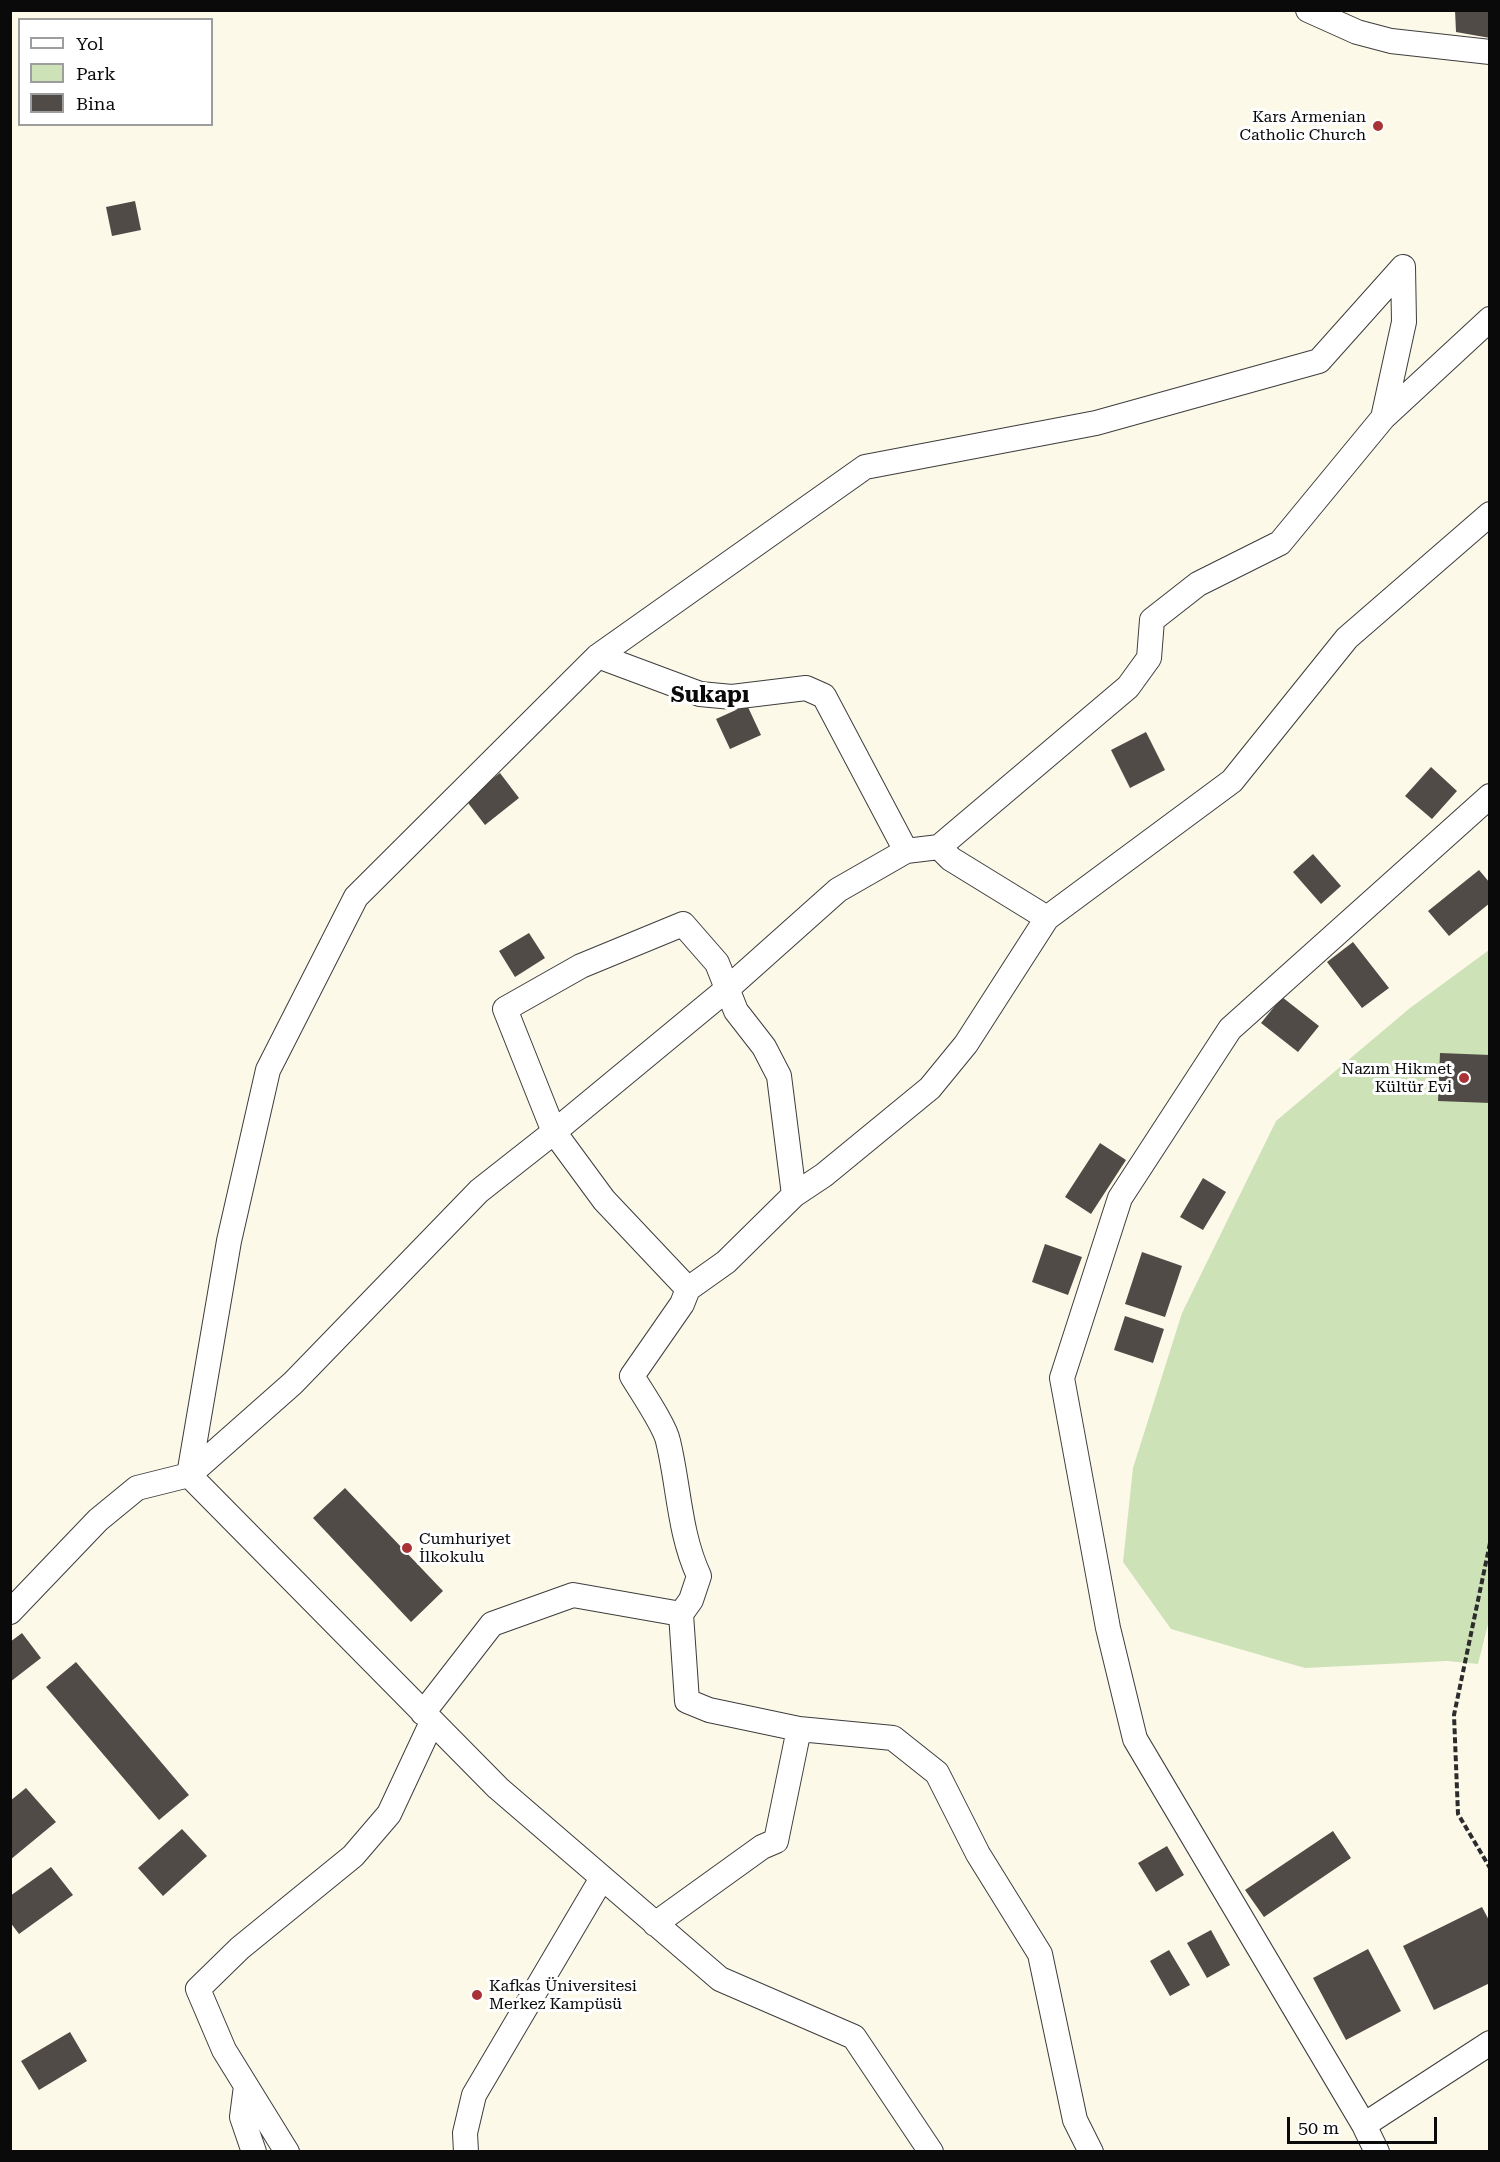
<!DOCTYPE html>
<meta charset="utf-8">
<style>
body{margin:0}
#map{position:relative;width:1500px;height:2162px;overflow:hidden;background:#fdf9e9;font-family:"Roboto Serif",serif}
canvas{display:block}
.frame{position:absolute;inset:0;border:12px solid #0a0a0a;pointer-events:none}
.legend{position:absolute;left:18px;top:18px;width:195px;height:108px;box-sizing:border-box;background:#fff;border:2px solid #9d9d9d;margin:0;padding:8px 10px;list-style:none;font-size:18px;color:#0a0a0a}
.legend li{display:flex;align-items:center;gap:12px;height:30px}
.legend b{width:30px;border:2px solid #9d9d9d}
.scale{position:absolute;left:1287px;top:2117px;width:150px;height:27px;box-sizing:border-box;border:3px solid #0a0a0a;border-top:0;padding-left:8px;font-size:18px;line-height:21px;white-space:nowrap;color:#0a0a0a;-webkit-text-stroke:4px #fff;paint-order:stroke}
</style>
<div id="map">
<canvas width="1500" height="2162"></canvas>
<div class="frame"></div>
<ul class="legend">
<li><b style="height:8px;background:#fff"></b>Yol</li>
<li><b style="height:16px;background:#cde2b7"></b>Park</li>
<li><b style="height:16px;background:#514b47"></b>Bina</li>
</ul>
<div class="scale">50 m</div>
</div>
<script>
const ctx = document.querySelector('canvas').getContext('2d');
ctx.lineJoin = 'round';
function fillPath(path, color) { ctx.fillStyle = color; ctx.fill(path, 'evenodd'); }
function stroke(path, color, width, dash) { ctx.strokeStyle = color; ctx.lineWidth = width; ctx.lineCap = dash ? 'butt' : 'round'; ctx.setLineDash(dash || []); ctx.stroke(path); }
function write(font, color, halo, rows, align = 'center') {
  ctx.font = font + ' "Roboto Serif",serif'; ctx.lineWidth = 6; ctx.setLineDash([]); ctx.textBaseline = 'middle'; ctx.strokeStyle = halo; ctx.fillStyle = color; for (const [text, x, y, turn = 0] of rows) {
    ctx.save(); ctx.translate(x, y); ctx.rotate((+turn || 0) * Math.PI / 180); ctx.textAlign = isNaN(turn) ? turn : align; if (halo) ctx.strokeText(text, 0, 0); ctx.fillText(text, 0, 0); ctx.restore();
  }
}
fillPath(new Path2D(`
 M1489,950l1,666 -12,48 -31,-3 -142,7 -134,-39 -48,-67 10,-94 49,-155 94,-192 134,-113z`), '#cde2b7');
fillPath(new Path2D(`
 M1455,10h35v28l-34,-6z
 M135,201l6,29 -29,6 -6,-29z
 M747,705l14,30 -31,14 -14,-30z
 M1146,732l19,38 -35,18 -19,-38z
 M1431,767l26,24 -25,28 -27,-23z
 M500,773l19,25 -34,27 -20,-26z
 M1313,854l28,32 -20,18 -28,-32z
 M1479,870l11,13v20l-41,33 -21,-25z
 M529,933l16,25 -30,19 -16,-26z
 M1353,942l36,46 -27,20 -35,-46z
 M1282,997l37,29 -21,26 -37,-29z
 M1440,1053l50,2v48l-52,-2z
 M1100,1143l26,17 -35,54 -26,-17z
 M1203,1178l23,14 -23,38 -23,-13z
 M1045,1244l37,13 -14,38 -36,-13z
 M1142,1252l40,14 -17,51 -40,-13z
 M1125,1316l39,13 -11,34 -39,-13z
 M345,1488l98,103 -32,31 -98,-104z
 M22,1633l19,25 -31,24v-40z
 M76,1662l113,133 -30,25 -113,-133z
 M26,1788l30,34 -46,38v-59z
 M182,1829l25,27 -44,40 -25,-28z
 M1333,1831l18,27 -87,59 -19,-27z
 M1167,1846l17,29 -28,17 -18,-29z
 M51,1867l22,28 -54,39 -9,-12v-26z
 M1482,1907l8,15v61l-56,27 -31,-64z
 M1211,1930l19,35 -23,13 -20,-35z
 M1368,1949l33,62 -55,29 -33,-62z
 M1169,1950l21,35 -20,11 -20,-35z
 M70,2032l17,29 -48,29 -18,-29z`), '#514b47');
const minor = new Path2D(`
 M1308,10l49,22 34,9 99,11
 M598,656l102,38 32,3 74,-9 18,8 82,155
 M939,847l12,12 96,59
 M688,1289l-84,-89 -50,-68 -49,-123 76,-43 102,-42 34,39 19,48 28,36 15,29 15,119
 M10,1612l88,-92 39,-32 52,-13 104,-92 186,-192 75,-59 173,-143 111,-99 68,-39 33,-4 189,-160 21,-29 3,-38 46,-36 82,-41 103,-125
 M423,1713l69,-89 81,-29 108,19
 M655,1924l107,-77 14,-6 23,-112
 M246,2086l-4,31 12,35
 M1364,2125l126,-82
 M287,2152l-63,-102 -26,-61 42,-41 113,-92 36,-42 43,-92
 M466,2152l-1,-19 9,-38 128,-217
 M931,2152l-77,-115 -134,-58 -222,-191 -309,-313 40,-234 39,-171 88,-173 242,-241 267,-189 231,-44 223,-62 84,-94 1,55 -21,96 107,-99
 M1091,2152l-16,-32 -35,-166 -62,-100 -41,-81 -44,-35 -94,-9 -90,-19 -22,-9 -6,-87 10,-14 8,-24c-20,-43 -20,-90 -31,-135 -3,-15 -27,-50 -36,-65l50,-72 6,-15 38,-27 68,-67 30,-20 106,-87 36,-44 81,-126 185,-137 115,-143 143,-124
 M1377,2152l-13,-27 -229,-386 -27,-111 -46,-250 58,-180 110,-169 260,-233`);
stroke(minor, '#3d3d3d', 26);
stroke(new Path2D(`
 M1490,1543l-36,172 4,99 32,54`), '#2c2c2c', 4, [6, 3]);
stroke(minor, '#fff', 24);
for (const [x, y, r, color] of [
 [1378,126,6,"#a93237"],
 [1464,1078,6,"#a93237"],
 [407,1548,6,"#a93237"],
 [477,1995,6,"#a93237"]
]) { const dot = new Path2D(); dot.arc(x, y, r, 0, 2 * Math.PI); ctx.fillStyle = color; ctx.fill(dot); stroke(dot, '#fff', 2); }
write('16px', '#0a0a0a', '#fff', [
 ["Kars Armenian",1366,117],
 ["Catholic Church",1366,135],
 ["Nazım Hikmet",1452,1069],
 ["Kültür Evi",1452,1087],
 ["Cumhuriyet",419,1539,"left"],
 ["İlkokulu",419,1557,"left"],
 ["Kafkas Üniversitesi",489,1986,"left"],
 ["Merkez Kampüsü",489,2004,"left"]
], 'right');
write('bold 22px', '#0a0a0a', '#fff', [
 ["Sukapı",710,696]
]);
</script>
